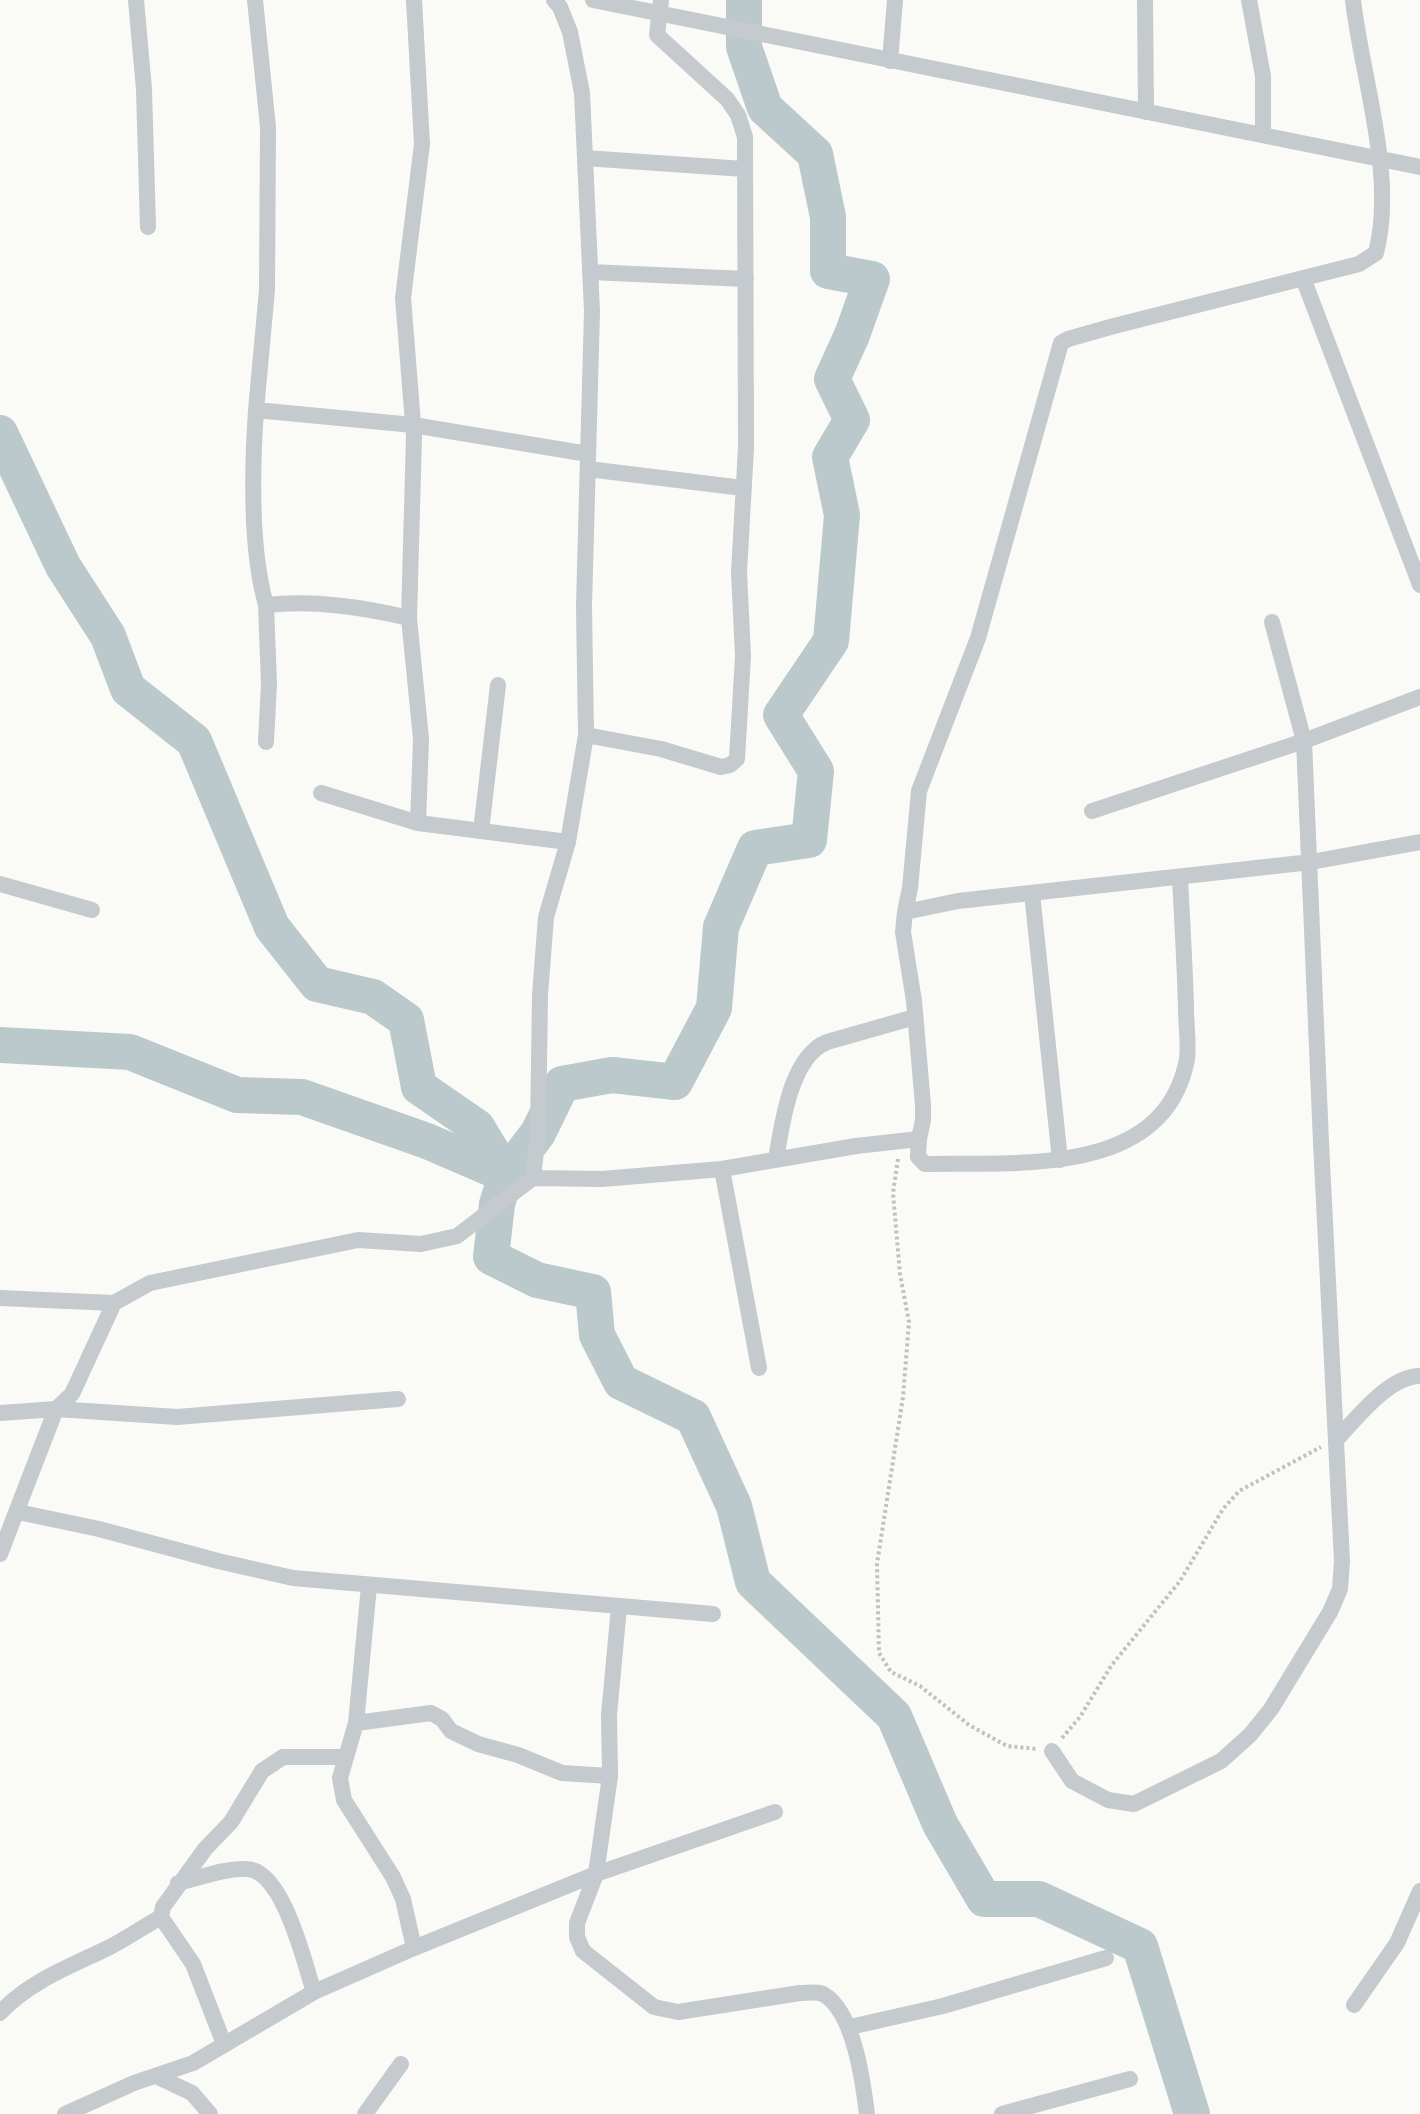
<!DOCTYPE html>
<style>
body{margin:0}
canvas{display:block;background:#fafaf7}
</style>
<canvas width="1420" height="2114"></canvas>
<script>
const ctx = document.querySelector('canvas').getContext('2d');
ctx.lineJoin = 'round';
function stroke(path, color, width, dash) { ctx.strokeStyle = color; ctx.lineWidth = width; ctx.lineCap = dash ? 'butt' : 'round'; ctx.setLineDash(dash || []); ctx.stroke(path); }
stroke(new Path2D(`
 M744,0v47l21,61 50,46 13,63v54l44,8 -20,56 -20,44 20,41 -22,37 12,58 -11,126 -50,74 35,56 -7,69 -54,8 -34,79 -7,81 -39,74 -63,-7 -50,9 -24,49 -32,42 -9,29 -6,53 46,23 56,12 4,43 24,47 72,35 41,89 19,76 141,134 46,108 44,75h55l101,47 52,168
 M0,433l63,133 45,70 20,53 66,52 78,186 45,57 56,13 33,23 13,67 58,40 29,48
 M0,1045l130,7 107,43 65,2 125,44 79,34`), '#bbc9cc', 36);
stroke(new Path2D(`
 M898,1159l-5,34 7,81 9,48 -6,75 -26,167 2,89 12,19 29,14 49,39 38,21 30,3
 M1062,1738l18,-21 31,-51 69,-85 43,-72 16,-18 82,-44`), '#bec2c4', 4, [3, 3]);
stroke(new Path2D(`
 M136,0l8,89 4,138
 M255,0l13,127 -1,163 -11,120
 M414,0l8,144 -19,154 11,138 -5,182 12,121 -3,84 150,19
 M593,0l827,167
 M1145,0l1,112
 M1249,0l14,76v59
 M890,61l5,-61
 M585,158l159,11
 M590,272l156,7
 M1303,278l117,307
 M588,469l155,19
 M409,618c-47,-11 -94,-18 -143,-13 -16,-56 -14,-136 -10,-195l157,15 175,29
 M586,735l75,14 60,18 9,-2 7,-6 6,-103 -4,-84 7,-124 -1,-311 -7,-22 -11,-16 -70,-64 4,-35
 M266,742l3,-58 -3,-79
 M321,793l97,30
 M1092,811l212,-70 -32,-119
 M481,831l17,-146
 M0,884l92,26
 M1032,893l28,267
 M905,912l5,-24 9,-97 59,-153 83,-295 7,-4 46,-13 245,-62 17,-11c20,-78 -14,-174 -23,-253
 M919,1139l-1,18 7,7c91,-2 240,14 262,-105 2,-15 -1,-34 -1,-50 -1,-44 -4,-88 -6,-132
 M776,1159c6,-34 14,-102 51,-117l88,-25
 M722,1169l37,199
 M533,1178l5,-45 2,-138 6,-78 22,-75 18,-107 -2,-129 8,-295 -10,-218 -12,-61 -10,-25 -6,-7
 M0,1298l114,5 36,-20 208,-43 63,4 36,-8 76,-58 69,1 120,-10 134,-23 63,-7 4,-19v-15l-9,-104 -11,-69 2,-20 53,-11 353,-39 109,-20
 M0,1413l56,-4 121,8 221,-18
 M1337,1439c20,-21 52,-63 83,-63
 M18,1512l81,17 119,32 75,17 420,36
 M0,1554l56,-145 16,-15 42,-91
 M369,1586l-13,137 -16,55 4,22 49,77 10,22 11,49
 M619,1607l-10,108 1,61 -14,98 -19,49v14l6,14 71,56 24,5 122,-19c8,0 17,-2 23,1 31,17 40,88 44,120
 M356,1723l75,-10 11,6 9,12 27,13 40,11 44,18 48,3
 M1052,1751l20,30 36,19 26,4 87,-43 29,-26 21,-26 59,-97 10,-23 2,-28 -21,-419 -17,-401 116,-44
 M178,1883c22,-5 46,-15 68,-14 37,0 58,93 68,123
 M1354,2005l43,-62 23,-52
 M0,2013c28,-31 71,-47 108,-65 18,-9 35,-21 53,-31
 M850,2027l93,-21 163,-48
 M224,2044l-31,-80 -32,-47 2,-10 42,-58 26,-27 31,-51 21,-14h61
 M156,2076l36,17 18,21
 M65,2114l69,-31 59,-20 121,-71 100,-44 182,-74 179,-62
 M365,2114l36,-50
 M1002,2114l128,-35`), '#c4cacd', 16);
</script>
